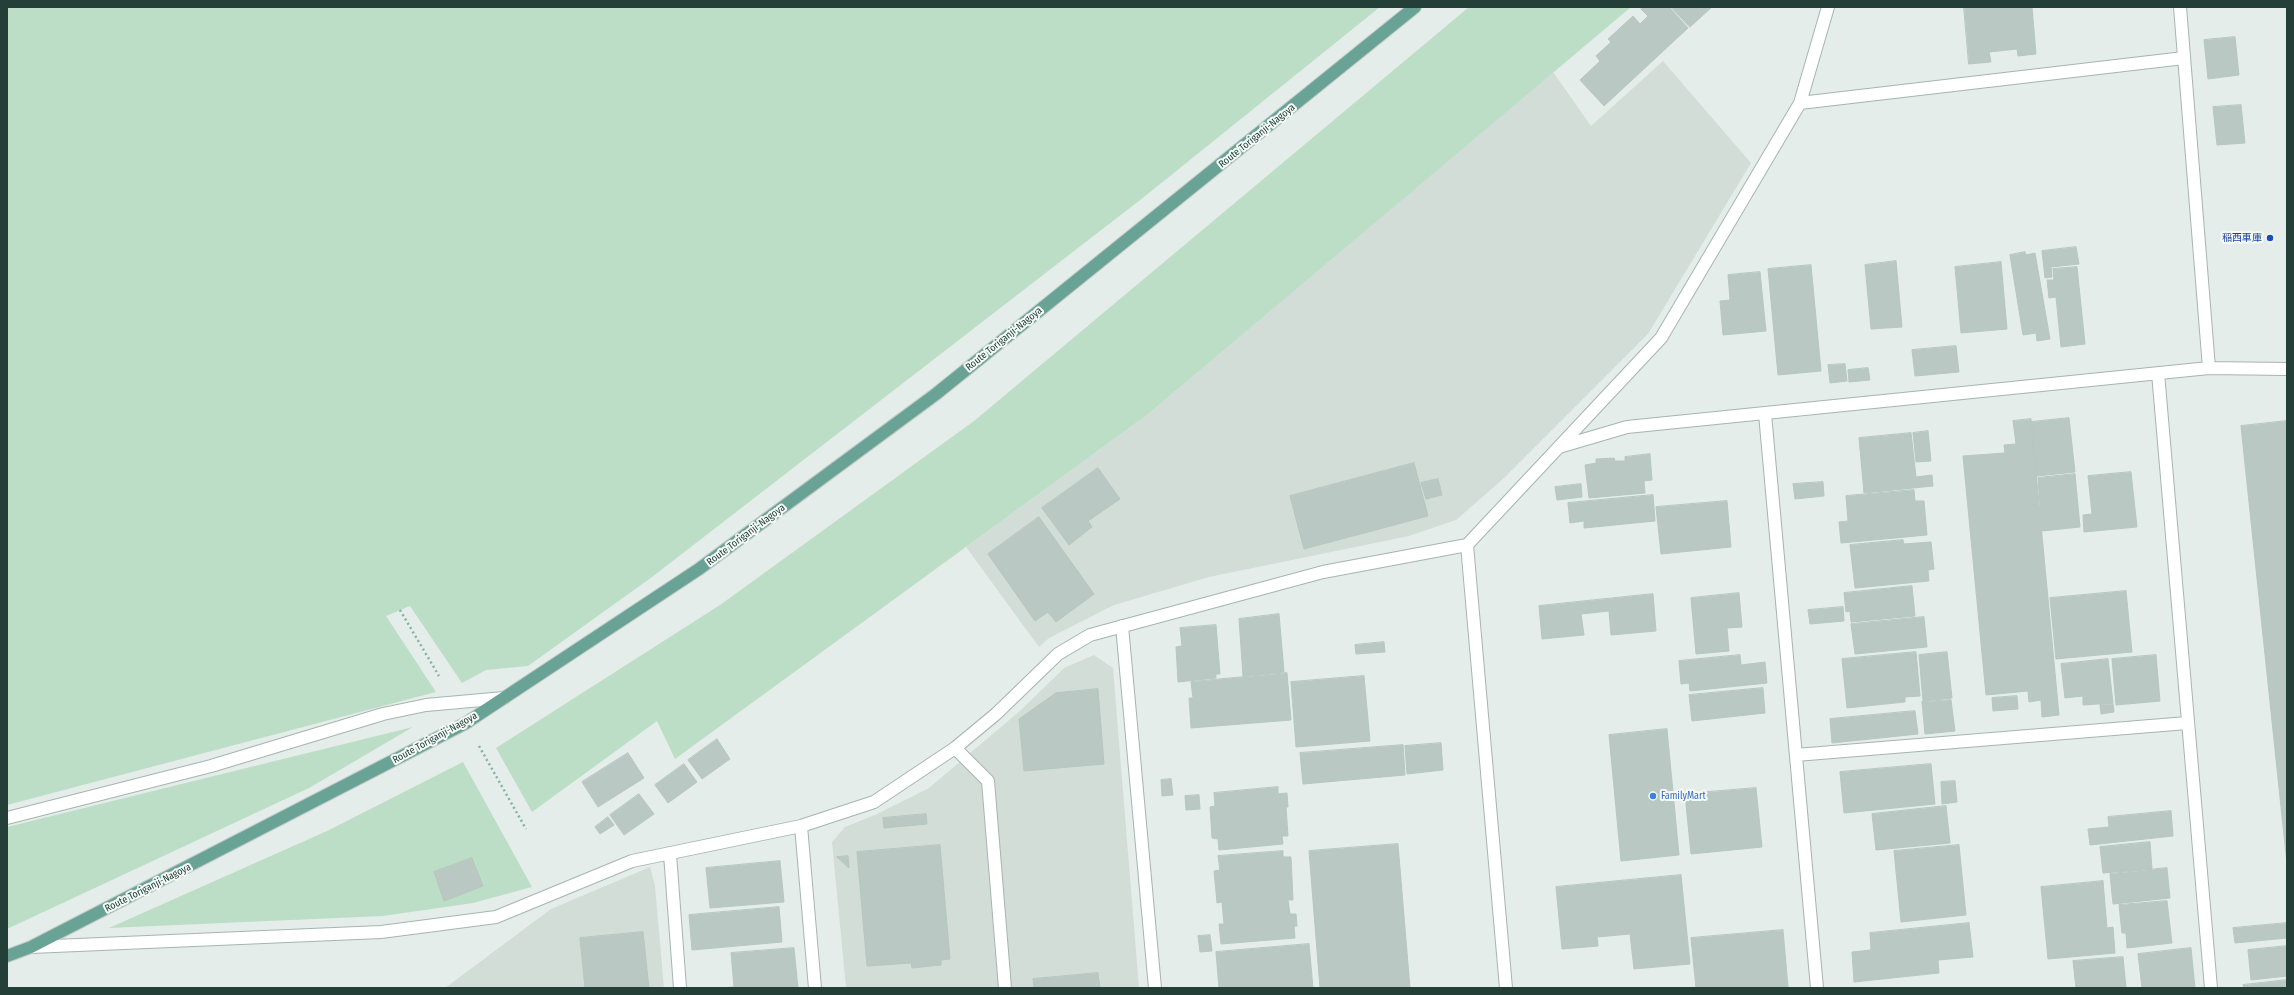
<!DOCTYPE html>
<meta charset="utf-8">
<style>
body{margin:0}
#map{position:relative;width:2294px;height:995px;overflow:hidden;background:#e4ede9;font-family:"Fira Sans Condensed",sans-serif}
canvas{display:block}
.frame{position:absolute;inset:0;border:8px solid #233f38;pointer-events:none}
</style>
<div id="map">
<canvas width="2294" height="995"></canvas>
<div class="frame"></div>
</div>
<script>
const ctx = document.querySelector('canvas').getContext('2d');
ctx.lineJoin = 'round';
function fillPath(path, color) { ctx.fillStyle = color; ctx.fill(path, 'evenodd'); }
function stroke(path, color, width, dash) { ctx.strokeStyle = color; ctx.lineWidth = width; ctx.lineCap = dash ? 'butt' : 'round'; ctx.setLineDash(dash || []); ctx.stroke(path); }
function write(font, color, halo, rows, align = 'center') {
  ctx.font = font + ' "Fira Sans Condensed","Noto Sans JP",sans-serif'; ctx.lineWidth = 4; ctx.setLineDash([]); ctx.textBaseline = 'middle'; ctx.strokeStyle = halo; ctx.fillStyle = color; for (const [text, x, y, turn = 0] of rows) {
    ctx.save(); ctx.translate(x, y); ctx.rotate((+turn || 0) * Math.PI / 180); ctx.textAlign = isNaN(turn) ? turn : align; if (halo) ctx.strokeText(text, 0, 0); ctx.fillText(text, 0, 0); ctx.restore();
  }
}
fillPath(new Path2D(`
 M1663,61l88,102 -103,171 -145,145 -47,41 -47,16 -200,41 -95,28 -65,33 -10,9 -73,-100 181,-132 406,-343 38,54z
 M1094,655l19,13 26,320h-293l-14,-146 13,-15 32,-13 52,-26 92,-78 43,-42z
 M650,867l5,19 9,102h-219l106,-79z`), '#d2ddd8');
fillPath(new Path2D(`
 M7,7h1373l-236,190 -492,380 -124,89 -42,4 -24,13 -52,-77 -24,10 50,76 -429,113z
 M1469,7h162l-484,408 -472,344 -18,-38 -125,91 -36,-64 224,-143 254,-184z
 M413,727l-104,61 -302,141v-102z
 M463,762l69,125 -59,16 -90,13 -274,12 218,-97z`), '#bddec6');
const building = new Path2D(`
 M1643,7h26l19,21 -84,78 -24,-26 20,-19 -4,-5 15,-14 -3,-3 25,-23 7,8 8,-8 -7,-7z
 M1671,7h41l-22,20z
 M1964,7h68l4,47 -18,2 -1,-7 -28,3 2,10 -22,2z
 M2235,37l4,38 -31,4 -4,-39z
 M2241,105l4,38 -28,2 -4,-38z
 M2076,247l3,17 -28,3 1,10 -7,1 -3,-27z
 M2025,252l1,3 9,-2 15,86 -13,2 -1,-8 -13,2 -13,-80z
 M1896,261l6,66 -31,2 -6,-64z
 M2001,262l6,67 -46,4 -6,-66z
 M1811,265l10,106 -43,4 -10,-106z
 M2077,267l8,77 -24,3 -5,-50 -7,1 -2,-18h7l-1,-11z
 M1760,272l6,59 -43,4 -3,-34 10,-1 -2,-25z
 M1956,346l3,26 -44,4 -3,-26z
 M1845,364l2,17 -17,2 -2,-18z
 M1868,368l2,12 -21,2 -1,-12z
 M2069,418l6,54 -38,4 -6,-54z
 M2031,419l28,296 -17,2 -1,-17 -12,2 -1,-11 -42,4 -23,-239 42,-3 -1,-8 12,-1 -3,-23z
 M2287,421v443l-46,-438z
 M1928,431l3,30 -15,1 -3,-29z
 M1911,433l5,44 16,-2 1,11 -69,7 -5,-55z
 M1650,454l2,26 -8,1 1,12 -56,5 -4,-33 11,-2v-4l18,-1 1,3h10v-4z
 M1414,463l14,53 -124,33 -14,-53z
 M1098,468l22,31 -32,22 4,6 -23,18 -27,-37z
 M2131,472l6,55 -53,5 -1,-17 9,-1 -4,-38z
 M2075,474l5,53 -38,4 -4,-53z
 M1438,479l4,16 -16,4 -5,-16z
 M1823,482l1,14 -29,3 -2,-15z
 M1581,484l1,13 -25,3 -2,-13z
 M1914,490l1,11h9l3,34 -86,8 -2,-21 9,-1 -2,-25z
 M1653,495l2,26 -71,7v-7l-14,2 -2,-20z
 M1727,501l4,46 -70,7 -5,-47z
 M1039,517l55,77 -38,28 -8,-10 -13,9 -47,-67z
 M1903,540l1,4 27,-2 3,27 -6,1 1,11 -74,7 -5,-43z
 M1912,586l3,30 -64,6 -1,-11 -4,1 -2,-19z
 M2126,591l6,61 -76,7 -6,-61z
 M1739,593l3,34 -15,1 2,23 -33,3 -5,-56z
 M1653,594l3,37 -45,4 -2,-24 -28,3 3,21 -42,4 -3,-33z
 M1843,607l1,14 -34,3 -2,-14z
 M1279,614l5,58 -41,4 -4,-57z
 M1924,617l3,30 -72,7 -4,-30z
 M1216,625l4,49h-4v4l-38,4 -2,-35 6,-1 -2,-18z
 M1384,642l1,10 -29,2 -1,-9z
 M1916,652l4,44 -15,1v5l-58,6 -5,-49z
 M1947,652l5,46 -29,3 -4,-46z
 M1740,655l1,10 24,-3 2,21 -77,8 -1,-8 -8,1 -2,-23z
 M2156,655l4,46 -44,4 -4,-46z
 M2108,659l5,44 -30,2v-9l-18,2 -4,-34z
 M1287,673l4,47 -100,8 -2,-30h4l-2,-16z
 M1364,676l6,65 -74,6 -5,-65z
 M1763,688l2,25 -73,8 -3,-26z
 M1098,689l6,75 -80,7 -5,-52 37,-26z
 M2017,696l1,13 -25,2 -1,-13z
 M1951,700l4,31 -30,3 -3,-32z
 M2113,704l1,8 -13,2 -1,-9z
 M1915,711l3,23 -86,9 -2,-24z
 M1667,729l12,126 -58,6 -12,-126z
 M717,739l13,20 -28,20 -14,-19z
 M1441,743l2,27 -36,4 -2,-28z
 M1403,745l2,30 -102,9 -3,-31z
 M628,753l16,25 -46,29 -16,-25z
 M684,764l13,18 -29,21 -13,-18z
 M1931,764l4,40 -91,9 -4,-41z
 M1171,779l2,16 -11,1 -1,-16z
 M1955,781l2,21 -15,2 -1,-22z
 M1278,787v7l9,-1 1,14h-2l2,29h-6l1,8 -64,6 -1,-11 -6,-1 -2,-31 5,-1 -1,-13z
 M1756,788l6,59 -71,7 -6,-60z
 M639,794l15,20 -30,21 -14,-20z
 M1199,795l1,14 -14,1 -1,-14z
 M1946,806l4,37 -74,7 -4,-36z
 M2171,811l2,25 -83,9 -2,-16 21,-2 -1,-10z
 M926,814l1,10 -43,4 -1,-10z
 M608,817l6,8 -14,9 -5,-7z
 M2150,842l2,27 -49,4 -3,-26z
 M1398,844l12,144h-90l-11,-137z
 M940,845l10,114 -9,1v5l-29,3 -1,-5 -44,3 -10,-114z
 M1959,845l7,70 -65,7 -7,-71z
 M1283,851v6h8l2,43h-5l2,14h6l1,12h-3l1,12 -74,6 -2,-20h5l-2,-22 -5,1 -3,-32 6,-1 -2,-14z
 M848,856l1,12 -12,-11z
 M472,858l11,28 -39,15 -10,-29z
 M780,861l4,41 -74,6 -4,-40z
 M2167,868l3,30 -57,6 -3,-30z
 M1681,875l9,89 -56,5 -4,-35 -33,3 1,9 -36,3 -6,-62z
 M2103,881l4,47 6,-1 2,26 -67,6 -7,-72z
 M2167,901l5,42 -45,5 -1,-15h-4l-3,-28z
 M779,907l3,35 -90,8 -3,-35z
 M1969,923l4,34 -35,3 1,13 -85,9 -2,-30 19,-2 -1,-17z
 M2287,923v15l-52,5 -2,-15z
 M1783,930l5,57 -92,1 -5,-50z
 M643,932l6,56h-64l-5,-50z
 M1210,935l2,16 -12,1 -2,-16z
 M1309,944l4,44h-94l-3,-36z
 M2287,946v30l-36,4 -3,-30z
 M794,948l4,40h-78l14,-1 -3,-34z
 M2191,948l4,40h-53l-4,-34z
 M2123,957l3,31h-50l-3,-27z
 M1098,973l2,15h-66l-1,-9z
 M2287,980v8h-43l-1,-3z`);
fillPath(building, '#b9c8c2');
stroke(building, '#b6c7c0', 1);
const minor = new Path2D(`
 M2180,7l29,361
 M1800,103l384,-45
 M2158,373l53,615
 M1765,414l52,574
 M1559,447l68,-20 582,-59 78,1
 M1467,545l39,443
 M1122,626l33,362
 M955,748l33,33 17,207
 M1796,755l391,-32
 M7,818l204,-52 172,-52 43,-9 78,-7
 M801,826l14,162
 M670,854l10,134
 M31,947l350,-15 115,-15 136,-56 169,-35 73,-24 81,-54 41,-34 62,-60 32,-19 233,-63 144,-27 194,-207 139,-235 28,-96`);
const major = new Path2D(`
 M7,956l24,-9 435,-224 233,-154 237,-175 479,-387`);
stroke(minor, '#a6b5b0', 14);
stroke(major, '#c1c9c7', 14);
stroke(new Path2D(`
 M400,610l39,66
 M479,746l47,83`), '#84b1a4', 2.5, [2, 3]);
stroke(minor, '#fff', 12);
stroke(major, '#69a395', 12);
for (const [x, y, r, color] of [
 [2270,238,4,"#1a4fb4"],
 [1653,796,4,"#3f7fe0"]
]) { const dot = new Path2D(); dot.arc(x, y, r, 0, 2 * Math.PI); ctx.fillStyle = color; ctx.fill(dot); stroke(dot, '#f5faf7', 1.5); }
write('10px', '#233f38', '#f5faf7', [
 ["Route Toriganji-Nagoya",1257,136,-39],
 ["Route Toriganji-Nagoya",1004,339,-39],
 ["Route Toriganji-Nagoya",746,535,-37],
 ["Route Toriganji-Nagoya",435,738,-29],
 ["Route Toriganji-Nagoya",148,888,-27]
]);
write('10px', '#164399', '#f5faf7', [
 ["稲西車庫",2262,238]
], 'right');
write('10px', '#366cbe', '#f5faf7', [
 ["FamilyMart",1661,796]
], 'left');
</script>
